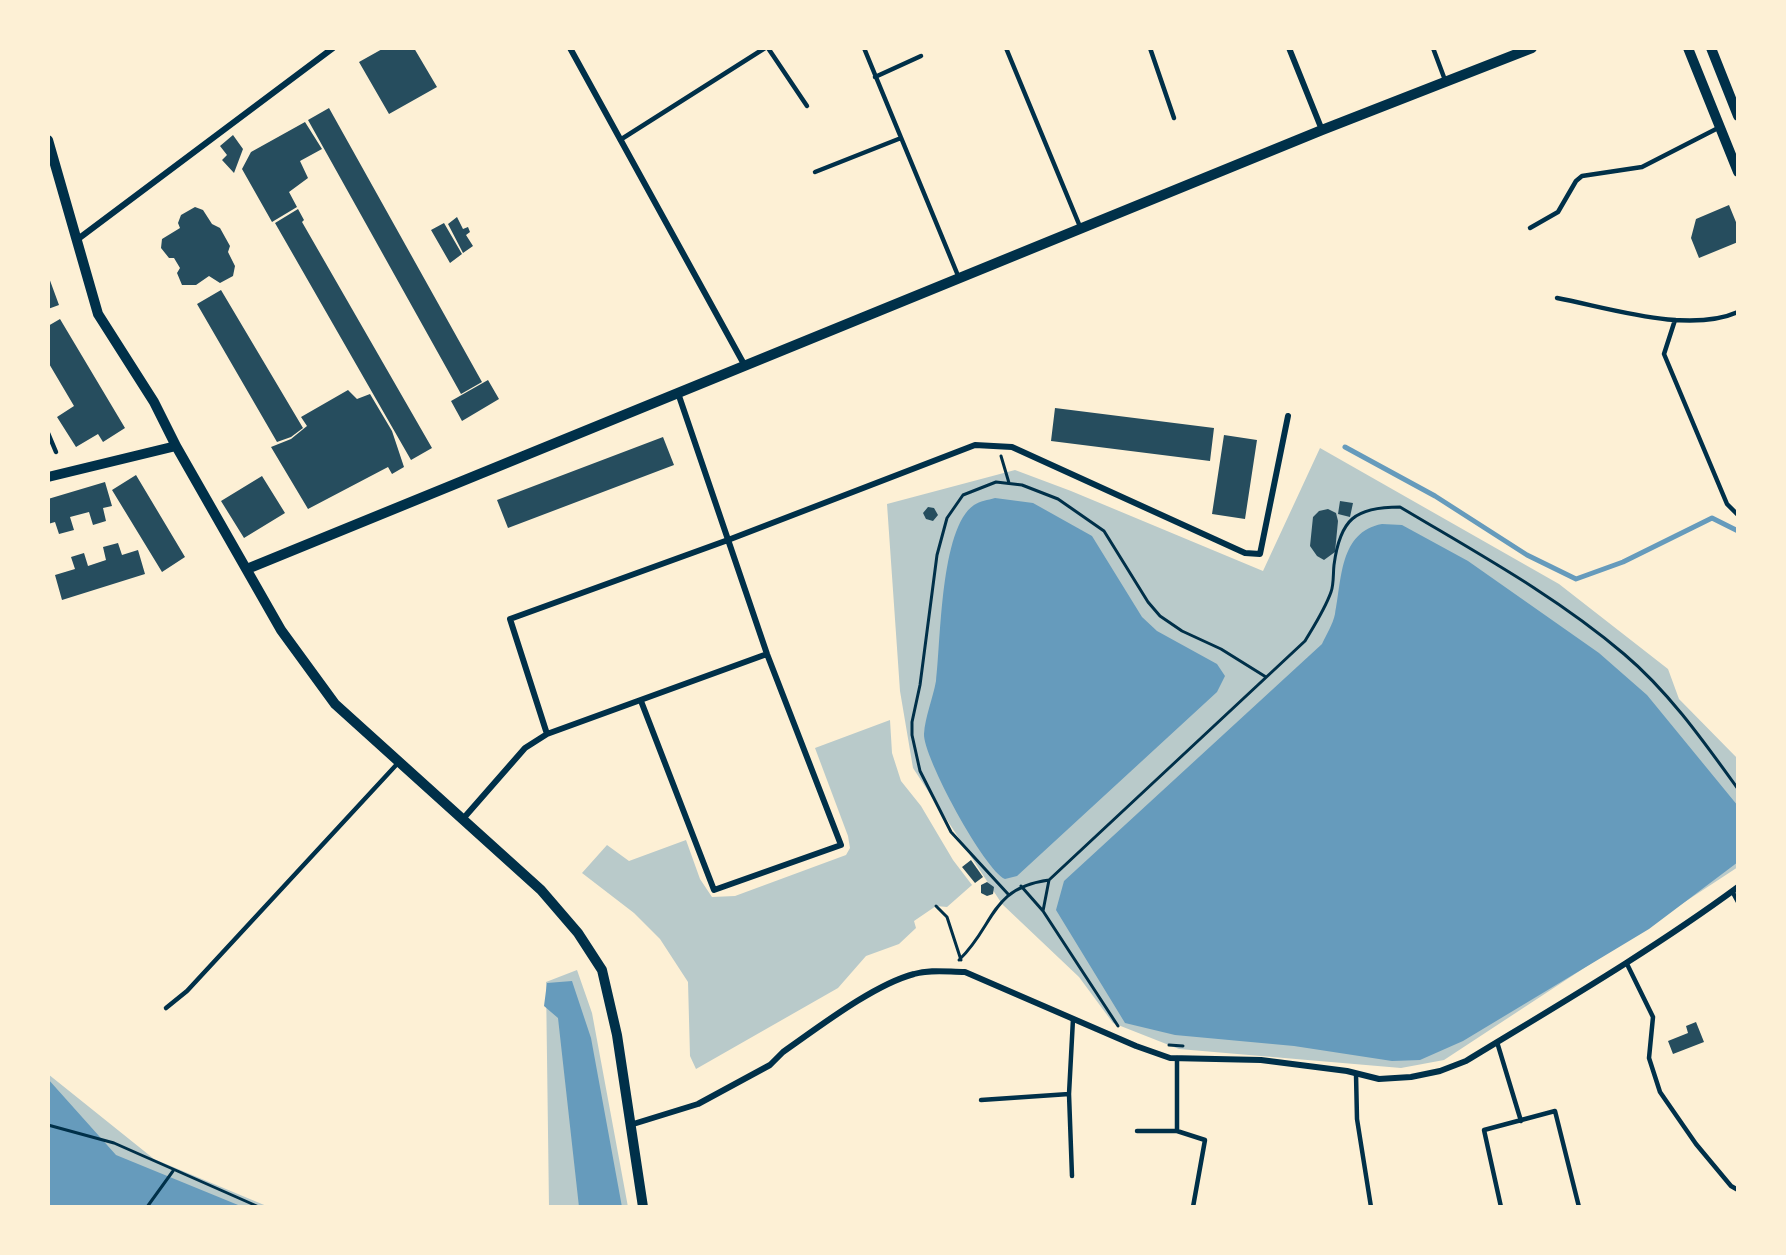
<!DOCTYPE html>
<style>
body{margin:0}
#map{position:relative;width:1786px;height:1255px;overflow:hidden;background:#fdf0d5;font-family:Bitter,serif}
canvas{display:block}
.frame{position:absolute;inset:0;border:50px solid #fdf0d5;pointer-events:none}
</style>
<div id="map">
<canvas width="1786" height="1255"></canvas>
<div class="frame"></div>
</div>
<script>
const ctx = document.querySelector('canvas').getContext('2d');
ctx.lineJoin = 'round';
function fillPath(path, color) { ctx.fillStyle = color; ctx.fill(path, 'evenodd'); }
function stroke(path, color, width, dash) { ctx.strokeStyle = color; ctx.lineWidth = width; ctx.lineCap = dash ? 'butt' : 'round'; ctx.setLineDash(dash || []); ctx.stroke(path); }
fillPath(new Path2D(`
 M1320,448l239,136 109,85 11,30 59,60v108l-294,193 -43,8 -222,-19 -66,-26 -34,-46 -77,-73 -89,-136 -13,-77 -13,-187 128,-34 56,21 192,80z
 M890,720l2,33 9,28 20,25 32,54 19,25 -25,22 -11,-1 -22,15 2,7 -17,16 -33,12 -28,32 -142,81 -6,-13 -2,-74 -28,-43 -26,-26 -52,-40 25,-28 22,16 57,-21 14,39 12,18 23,-1 111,-41 4,-7 -2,-12 -33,-88z
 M577,970l15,43 36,194h-79l-3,-225z
 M48,1074l106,85 115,48h-221z`), '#b9caca');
fillPath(new Path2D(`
 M995,498l38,5 59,33 50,81 15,14 60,33 8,12 -8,16 -200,184 -12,3c-20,-8 -82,-122 -81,-145 1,-17 9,-36 12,-53 5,-39 4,-153 38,-176 6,-4 14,-5 21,-7z
 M1382,524l20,1 66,36 131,92 48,42 91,111v56l-89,67 -186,112 -43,19 -28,1 -98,-15 -119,-11 -50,-12 -69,-113 8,-29 258,-237c4,-9 11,-20 13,-30 7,-34 4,-82 47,-90z
 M572,981l19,57 31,169h-43l-21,-189 -14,-12 3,-23z
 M48,1079l68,76 127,52h-195z`), '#669bbc');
stroke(new Path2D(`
 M1345,447l90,49 92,59 49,24 47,-17 89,-44 26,13`), '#669bbc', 5);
fillPath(new Path2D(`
 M384,48h30l23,39 -48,27 -30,-52z
 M329,108l153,274 -21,12 -153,-274z
 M305,122l17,27 -22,12 8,17 -19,14 8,15 -25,15 -30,-53 9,-17z
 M233,135l10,14 -9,24 -12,-13 5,-5 -7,-9z
 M1729,205l9,22v15l-39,16 -8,-20 5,-19z
 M195,207l8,3 9,14 8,4 10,18 -2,6 7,14 -2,10 -13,7 -11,-7 -13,9h-14l-5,-12 3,-5 -6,-10h-5l-8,-10 1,-9 18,-11 -2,-5 3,-8z
 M298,209l6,11 -2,2 130,226 -21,12 -136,-237z
 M457,217l6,12 5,-2 2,5 -4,3 7,11 -10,7 -15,-29z
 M444,223l18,31 -12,9 -19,-33z
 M48,275l11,30 -11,4z
 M221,290l82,138 -12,9 -14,5 -80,-138z
 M60,319l65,109 -22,14 -5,-8 -22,13 -19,-30 17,-11 -26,-44v-36z
 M488,380l11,19 -37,22 -11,-20z
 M348,390l9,9 13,-5 22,37 12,36 -12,7 -4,-7 -80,42 -37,-62 20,-8 16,-13 -6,-9z
 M1055,408l159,20 -4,33 -159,-20z
 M1224,435l33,5 -12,79 -33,-5z
 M663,437l11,28 -166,63 -11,-28z
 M136,475l49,82 -23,15 -50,-82z
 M262,476l23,37 -41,25 -23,-37z
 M105,482l7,24 -9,2 3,13 -13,4 -4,-13 -19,5 4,13 -15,4 -4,-12 -7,2v-25z
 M1340,501l13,2 -3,14 -12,-3z
 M928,507l6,1 4,7 -5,6 -7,-2 -3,-6z
 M1328,509l8,4 2,8 -3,31 -11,8 -7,-4 -7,-10 3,-29 6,-6z
 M118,543l4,12 16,-5 7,24 -83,26 -7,-25 20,-6 -4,-12 13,-4 4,13 18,-6 -3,-13z
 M971,860l12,17 -8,6 -13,-16z
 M987,882l7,5 -1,7 -6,2 -6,-3v-8z
 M1696,1022l8,20 -31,12 -5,-13 20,-8 -2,-7z`), '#264d5e');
stroke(new Path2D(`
 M1001,456l8,27
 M1049,880l-6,31 75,115
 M1021,886l22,25
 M1008,894l-57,-62 -31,-61 -8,-36v-13l8,-37 17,-130 10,-37 16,-23 33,-13 26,3 36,14 46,32 44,71 12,14 22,15 39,18 45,28
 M936,906l11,11 14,43
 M959,960c36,-34 30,-72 90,-80l256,-239c9,-15 20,-32 26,-49 3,-8 2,-19 3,-27 6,-46 21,-58 66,-58 77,46 156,89 224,147 45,38 80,88 114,135
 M1169,1045l14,1
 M48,1125l66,18 145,64
 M147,1207l26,-36`), '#003049', 3);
stroke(new Path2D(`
 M768,48l39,58
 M864,48l95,230
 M1006,48l75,181
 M1150,48l24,70
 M1433,48l12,32
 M875,77l46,-21
 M620,140l145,-92
 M815,172l86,-34
 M1530,228l28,-16 18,-31 6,-5 60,-9 78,-40
 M1557,298c53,10 131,36 181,14
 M1675,320l-11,34 63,150 11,11
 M48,433l8,19
 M1732,891l6,11
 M1627,964l26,53 -4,41 11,34 36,52 35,42 7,4
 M166,1008l21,-17 211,-228
 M1497,1042l24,79
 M1177,1058v73l28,9 -12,67
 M1356,1074l1,45 14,88
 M981,1100l88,-6
 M1137,1131h40
 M1072,1176l-3,-82 4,-75
 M1501,1207l-17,-77 71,-19 24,96`), '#003049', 4.5);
stroke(new Path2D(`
 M570,48l175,318
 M1289,48l33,82
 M78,239l255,-191
 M641,701l73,189 127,-45 -74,-191 -89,-261
 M547,734l-37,-115 218,-79 247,-95 37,2 233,106 15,1 28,-138
 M462,820l63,-72 22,-14 220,-80
 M630,1125l68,-21 72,-39 13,-13c36,-25 90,-67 131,-78 16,-5 34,-2 51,-2l171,74 34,12 91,2 86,11 32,8 32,-2 29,-6 26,-10c92,-56 185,-110 272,-174`), '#003049', 6);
stroke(new Path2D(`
 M1688,48l50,124
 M1711,48l27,68
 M48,140l50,174 56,88 22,44 105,184 54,74 206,186 37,43 24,37 15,65 26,172
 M48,477l128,-31
 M247,569l1075,-439 210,-82`), '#003049', 10);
</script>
